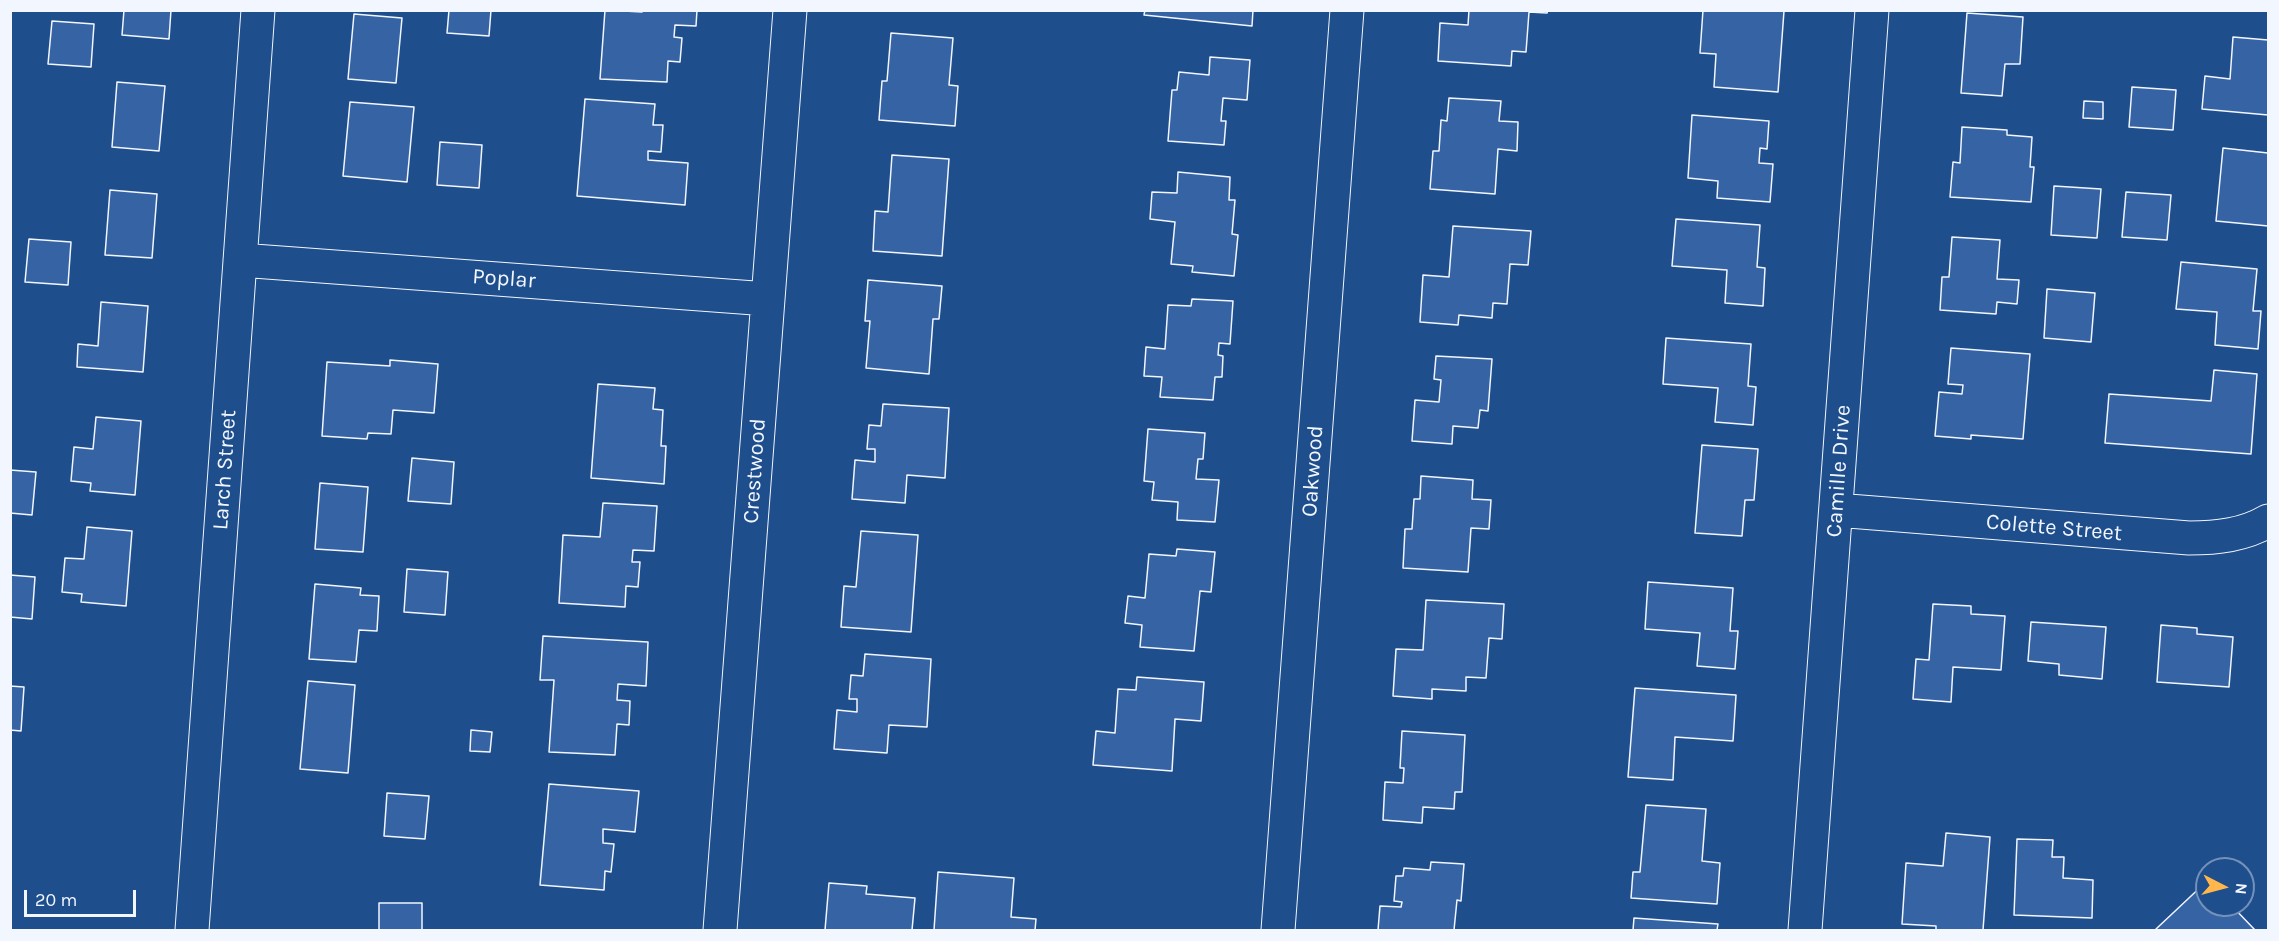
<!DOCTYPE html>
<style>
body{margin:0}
#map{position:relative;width:2279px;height:941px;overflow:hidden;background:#1f4e8c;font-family:Karla,sans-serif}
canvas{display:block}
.frame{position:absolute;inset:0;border:12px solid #f2f6ff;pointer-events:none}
.north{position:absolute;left:2195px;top:857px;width:60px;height:60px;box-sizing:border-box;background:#1f4e8c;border:2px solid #7391ba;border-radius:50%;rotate:96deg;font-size:16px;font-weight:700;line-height:24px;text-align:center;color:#f2f6ff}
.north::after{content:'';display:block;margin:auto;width:21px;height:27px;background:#ffb74d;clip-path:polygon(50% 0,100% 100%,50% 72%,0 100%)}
.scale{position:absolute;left:24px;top:890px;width:112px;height:27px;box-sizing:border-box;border:3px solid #f2f6ff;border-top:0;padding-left:8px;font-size:18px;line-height:21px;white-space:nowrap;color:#f2f6ff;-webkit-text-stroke:4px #1f4e8c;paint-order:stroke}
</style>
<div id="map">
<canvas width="2279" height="941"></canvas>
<div class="frame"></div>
<div class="north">N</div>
<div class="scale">20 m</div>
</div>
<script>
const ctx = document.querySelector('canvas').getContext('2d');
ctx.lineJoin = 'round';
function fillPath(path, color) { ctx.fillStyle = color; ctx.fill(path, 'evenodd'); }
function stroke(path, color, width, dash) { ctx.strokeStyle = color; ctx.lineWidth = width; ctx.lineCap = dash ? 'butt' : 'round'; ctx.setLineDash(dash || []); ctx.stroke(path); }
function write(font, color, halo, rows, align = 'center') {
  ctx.font = font + ' Karla,sans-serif'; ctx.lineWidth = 4.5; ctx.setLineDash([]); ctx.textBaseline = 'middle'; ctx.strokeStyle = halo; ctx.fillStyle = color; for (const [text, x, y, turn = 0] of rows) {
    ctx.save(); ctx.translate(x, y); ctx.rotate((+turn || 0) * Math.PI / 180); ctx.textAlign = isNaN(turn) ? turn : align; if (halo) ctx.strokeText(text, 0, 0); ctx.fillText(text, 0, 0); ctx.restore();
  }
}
const building = new Path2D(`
 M124,10h47l-2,29 -47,-4z
 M449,10h42l-2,26 -42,-3z
 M605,10l37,2v-2h55l-1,16 -21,-1 -1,12 8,1 -2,24 -12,-1 -1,21 -67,-3z
 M1145,10h108l-1,16 -108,-11z
 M1469,10h79l-1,3 -18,-1 -3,40 -14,-1 -1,15 -73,-5 2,-38 28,2z
 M1703,10l81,1 -6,81 -64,-5 2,-33 -16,-1z
 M1967,13l56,4 -3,47h-15l-3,32 -41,-3z
 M354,14l48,4 -6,65 -48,-4z
 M52,21l42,3 -3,43 -43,-3z
 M891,33l62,5 -4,47 9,1 -3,40 -76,-6 3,-39h5z
 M2233,37l35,3v75l-66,-6 3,-33 25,3z
 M1210,57l40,3 -3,40 -24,-2 -2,23h5l-2,24 -56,-4 4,-51h5l2,-18 30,3z
 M117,82l48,4 -6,65 -47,-4z
 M2132,87l44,3 -3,40 -44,-3z
 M1449,98l52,3 -2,20 19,1 -1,29 -19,-2 -3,45 -65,-5 3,-38h6l2,-31 6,1z
 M585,99l70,5 -2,21h10l-2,27 -13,-1v9l40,3 -3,42 -108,-9z
 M2084,101l19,1v17l-20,-1z
 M350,102l64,5 -7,75 -64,-6z
 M1692,115l77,6 -2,28 -7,-1 -1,15 14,1 -3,38 -53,-4 1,-17 -30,-3z
 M1962,127l45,3v5l25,2 -2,30h4l-3,35 -81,-5 3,-35 7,1z
 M440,142l42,3 -3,43 -42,-3z
 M2223,148l45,5v73l-52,-5z
 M892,155l57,4 -7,97 -69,-5 2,-40 13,1z
 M1178,172l52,5 -1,23h6l-3,34 6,1 -4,41 -42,-4 1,-6 -22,-2 4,-42 -25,-3 2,-27 25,1z
 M2054,186l47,3 -4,49 -46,-3z
 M110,190l47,4 -5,64 -47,-3z
 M2126,192l45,3 -4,45 -45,-3z
 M1676,219l84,6 -3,42 8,1 -2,38 -38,-3 2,-33 -55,-4z
 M1453,226l78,5 -3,34 -18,-1 -3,40 -14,-1 -1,15 -33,-3 -1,10 -38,-3 3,-47 26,2z
 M1952,237l48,3 -3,39 22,1 -2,24 -20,-2 -1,12 -56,-4 2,-33h7z
 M29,239l42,3 -3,43 -43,-3z
 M2181,262l76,7 -4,42h8l-3,38 -43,-4 2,-33 -41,-3z
 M868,280l74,6 -3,33h-6l-4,55 -63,-6 4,-47h-5z
 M2047,289l48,4 -4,49 -47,-4z
 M1192,299l41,2 -3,43 -11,-1 -1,12 5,1 -1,21h-7l-2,23 -53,-3 2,-20 -18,-1 2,-29 19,2 3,-44 23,1z
 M101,302l47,4 -5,66 -66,-5 1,-23 20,2z
 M1666,338l85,6 -3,42 8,1 -3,38 -38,-3 3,-34 -55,-4z
 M1951,348l79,6 -7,85 -52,-4v4l-36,-3 4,-44 23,2 1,-9 -15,-1z
 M1436,356l56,3 -4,52 -8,-1 -2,18 -25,-2 -1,18 -40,-3 3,-41 24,2 2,-22 -7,-1z
 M390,360l48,4 -4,49 -41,-3 -2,24 -23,-1 -1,6 -45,-3 5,-74 63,4z
 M2214,370l43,4 -6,80 -146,-11 4,-49 102,7z
 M598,384l57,4 -2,21 10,1 -2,36h5l-2,38 -73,-6z
 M883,404l66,4 -4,70 -38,-3 -2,28 -53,-4 3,-39 20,2v-13h-8l2,-24 12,1z
 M96,417l45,4 -6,74 -45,-4 1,-8 -20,-2 3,-34 19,2z
 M1148,429l57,4 -2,26h-5l-2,20 23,1 -4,42 -38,-2 1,-18 -26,-2 2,-18 -10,-1z
 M1702,445l56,4 -4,51h-9l-3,36 -47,-3z
 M412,458l42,4 -3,42 -43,-3z
 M10,470l26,2 -4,43 -22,-2z
 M1421,476l52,4 -1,19 19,1 -2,29 -18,-1 -3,44 -65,-4 2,-39h7l2,-30h6z
 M320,483l48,4 -5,65 -48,-3z
 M603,503l54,3 -3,45 -21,-1 -1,12h8l-2,25 -12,-1 -1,21 -66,-4 4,-68 37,2z
 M87,527l45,4 -6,75 -45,-4 1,-8 -20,-2 3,-34 19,1z
 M861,531l57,4 -7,97 -70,-5 3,-41 12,1z
 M1177,549l38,3 -4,40 -11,-1 -6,60 -54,-4 2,-22 -17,-2 3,-27 17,2 4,-44 27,2z
 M407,569l41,3 -3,43 -41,-3z
 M10,575l25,2 -3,42 -22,-2z
 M1648,582l85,6 -3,43h8l-3,38 -38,-3 3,-33 -55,-4z
 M315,584l46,4 -1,7 19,1 -2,35 -18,-1 -3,32 -47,-3z
 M1426,600l78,4 -2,35 -13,-1 -3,40 -20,-1v14l-34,-2v10l-39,-3 3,-47 27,1z
 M1933,604l38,2v8l34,2 -4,54 -48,-3 -2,35 -38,-3 3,-40 13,1z
 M2031,622l75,5 -4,52 -43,-4v-11l-31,-3z
 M2161,625l36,3v6l36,3 -4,50 -72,-5z
 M543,636l105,6 -2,44 -28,-2 -1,16 13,1 -1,24 -12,-1 -2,31 -66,-3 5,-72h-14z
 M865,654l66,5 -4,68 -38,-2 -2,28 -53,-4 3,-39 20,2v-13h-8l2,-24 12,1z
 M1137,677l67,5 -3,39 -26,-2 -3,52 -79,-6 3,-34 19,2 3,-44 18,1z
 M308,681l47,4 -7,88 -48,-4z
 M10,686l14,1 -3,44 -11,-1z
 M1635,688l101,7 -3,46 -58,-4 -2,43 -45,-3z
 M471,730l21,2 -2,20 -20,-1z
 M1402,731l63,4 -3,57h-7l-1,17 -31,-2 -1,16 -39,-3 2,-38 18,1 1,-15h-4z
 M549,784l90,7 -4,41 -32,-3v14l11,1 -3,28 -6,-1 -1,19 -64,-5z
 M387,793l42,3 -4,43 -41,-3z
 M1646,805l60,4 -4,52 18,2 -3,41 -86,-6 2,-26h7z
 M1946,833l44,4 -7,93h-47v-4l-34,-2 4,-61 37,3z
 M2017,839l36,1 -1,17h12l-1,21 30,2 -1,38 -78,-3z
 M1431,862l33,2 -3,37 -4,-1 -3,30h-76l2,-24 21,1 1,-5 -8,-1 2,-25h7l1,-8 26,2z
 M938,872l76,6 -3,39 25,2 -1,11h-101z
 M2207,881v24h24l24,25h-98l-1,-1z
 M829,883l38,3 -1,8 49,4 -3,32h-87z
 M379,903h43v27h-43z
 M1634,918l84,6 -1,6h-84z`);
fillPath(building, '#3563a3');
stroke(building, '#f2f6ff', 1.5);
const minor = new Path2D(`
 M240,260l528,39
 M1836,510l353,28c28,0 55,-3 79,-17
 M192,930l66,-920
 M720,930l70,-920
 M1278,930l69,-920
 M1805,930l67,-920`);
stroke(minor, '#f2f6ff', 35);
stroke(minor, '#1f4e8c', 33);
write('22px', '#f2f6ff', '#1f4e8c', [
 ["Poplar",504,279,4],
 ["Larch Street",225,470,-86],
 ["Crestwood",755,471,-86],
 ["Oakwood",1313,471,-86],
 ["Camille Drive",1839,471,-86],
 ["Colette Street",2054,528,5]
]);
</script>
